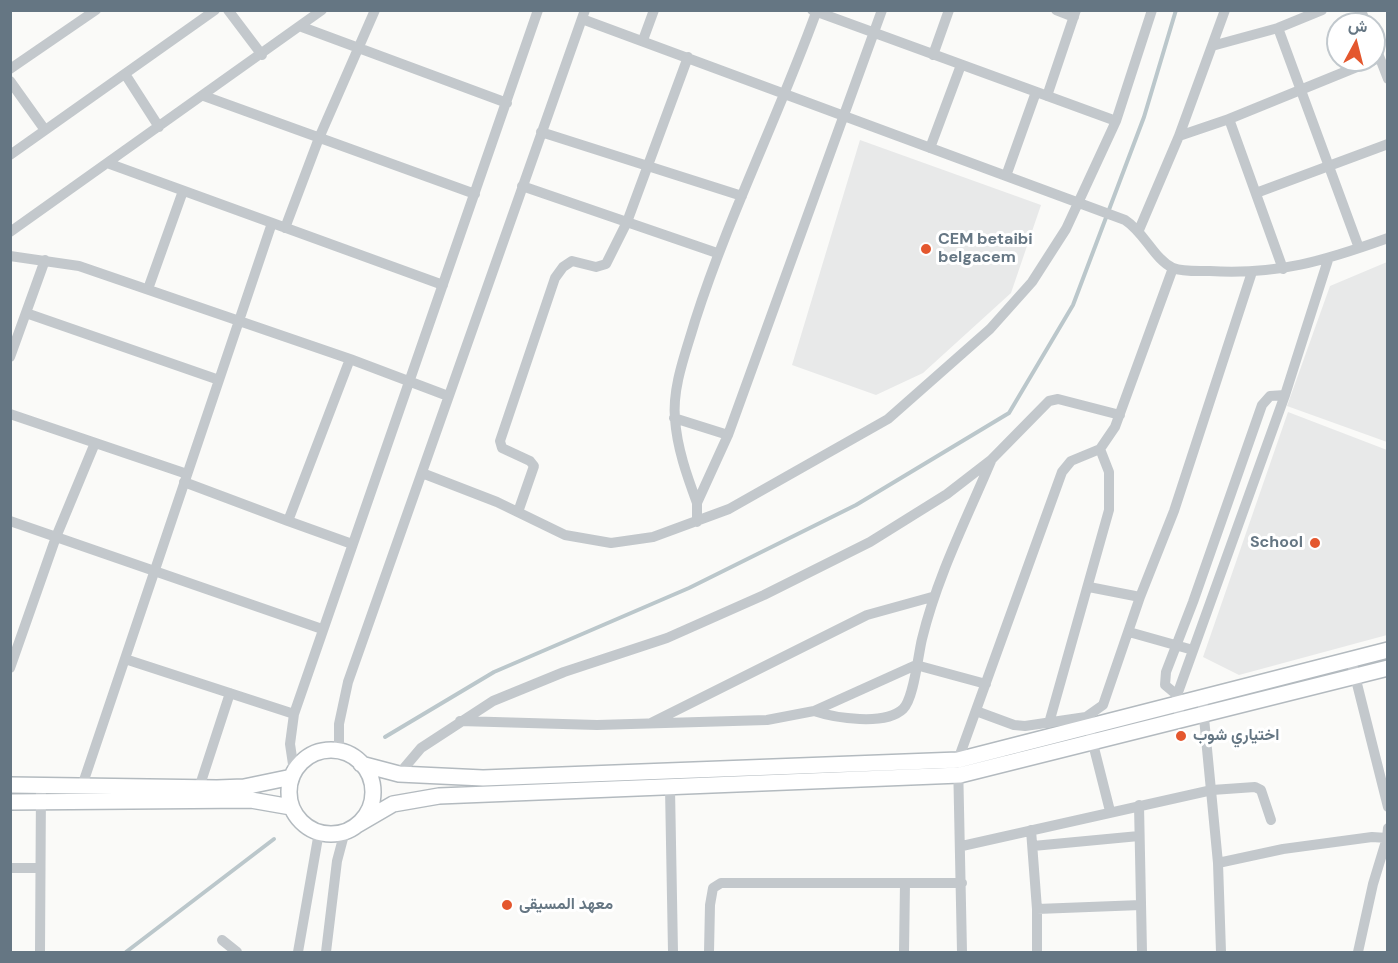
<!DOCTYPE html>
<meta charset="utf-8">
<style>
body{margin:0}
#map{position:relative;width:1398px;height:963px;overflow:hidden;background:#fafaf8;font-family:"DM Sans",Vazirmatn,sans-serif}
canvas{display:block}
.frame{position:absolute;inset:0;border:12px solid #657683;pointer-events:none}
.north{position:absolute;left:1326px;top:12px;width:60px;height:60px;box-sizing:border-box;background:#fff;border:2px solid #c1c8cd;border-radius:50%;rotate:7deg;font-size:16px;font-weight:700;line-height:24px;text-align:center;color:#657683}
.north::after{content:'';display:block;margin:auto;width:21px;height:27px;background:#e4572e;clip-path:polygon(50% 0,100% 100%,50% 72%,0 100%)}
</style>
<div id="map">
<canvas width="1398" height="963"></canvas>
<div class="frame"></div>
<div class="north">ش</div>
</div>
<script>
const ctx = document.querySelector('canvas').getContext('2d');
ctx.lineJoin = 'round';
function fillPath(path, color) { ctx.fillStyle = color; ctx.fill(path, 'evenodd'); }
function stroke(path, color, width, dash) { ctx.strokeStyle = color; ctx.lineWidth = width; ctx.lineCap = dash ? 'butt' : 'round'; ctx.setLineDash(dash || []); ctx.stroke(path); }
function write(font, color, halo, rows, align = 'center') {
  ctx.font = font + ' "DM Sans",Vazirmatn,sans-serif'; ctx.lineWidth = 6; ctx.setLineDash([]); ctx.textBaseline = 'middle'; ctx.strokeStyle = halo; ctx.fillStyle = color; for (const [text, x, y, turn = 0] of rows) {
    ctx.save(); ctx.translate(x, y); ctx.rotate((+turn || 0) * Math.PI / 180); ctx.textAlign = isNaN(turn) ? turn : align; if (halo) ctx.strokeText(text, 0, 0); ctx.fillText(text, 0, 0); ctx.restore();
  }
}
fillPath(new Path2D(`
 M860,140l181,65 -30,88 -88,80 -47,22 -84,-30z
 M1387,262v180l-100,-36 43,-120z
 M1288,412l99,38v185l-148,40 -36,-18z`), '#e8e9e9');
stroke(new Path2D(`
 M385,737l109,-65 195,-84 167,-83 153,-92 64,-108 71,-188 32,-107
 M126,952l148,-113`), '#bbc7cb', 4);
const secondary = new Path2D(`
 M289 792a42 42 0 1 1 84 0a42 42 0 1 1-84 0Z
 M361,764l38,10 84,4 475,-18 430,-110
 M10,785l207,3 27,-1 48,-10
 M10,802l241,-2 40,7
 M357,825l36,-21 46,-8 521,-21 428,-107`);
stroke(secondary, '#b3babf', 18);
stroke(new Path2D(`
 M228,10l34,45
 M812,10l304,111
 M1056,10l18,7
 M1361,10l5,14
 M582,19l543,201c20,13 29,39 48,48 10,4 26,3 37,3 68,4 114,-10 178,-33
 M302,27l205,76
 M1278,28l81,220
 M643,40l11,-30
 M1374,43l14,36
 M1212,46l66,-18 44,-18
 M933,55l16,-45
 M10,69l86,-59
 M125,74l34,53
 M10,81l35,49
 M204,96l271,98
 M1047,96l29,-86
 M541,132l201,64
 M1179,136l50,-17
 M930,148l31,-83
 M10,155l205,-145
 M110,164l333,121
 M1006,176l30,-84
 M522,186l195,67
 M1256,193l132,-49
 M285,228l34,-90 56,-128
 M1139,230l40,-94 46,-126
 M10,232l312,-222
 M10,256l69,10 271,93 98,37
 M1283,269l-54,-150 145,-59
 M148,289l35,-98
 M26,313l193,67
 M10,357l35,-97
 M10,414l177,60
 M674,418l54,17
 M422,473l75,29 68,33 46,8 42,-6 76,-28 159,-90 102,-90 42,-47 34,-53 50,-108 36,-111
 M184,482l104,39 62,-162
 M697,503c-10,-27 -20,-55 -22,-84 -3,-32 11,-67 20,-98 34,-106 84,-206 122,-311
 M518,512l16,-46 -4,-5 -28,-13 -2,-7 55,-163 8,-11 9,-6 24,6 10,-3 21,-42 61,-165
 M10,521l312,108
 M288,521l64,23
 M697,522v-19l31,-68 154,-425
 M1089,587l51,10
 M1129,632l64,18
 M125,659l169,55
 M1351,660l37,147
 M10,668l46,-131 39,-94
 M1177,695l-12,-10 1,-13 27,-70 69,-197 8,-9 15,-1
 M1202,697l16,166 3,89
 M814,711c21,7 71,15 89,-2 11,-10 15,-54 19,-70 15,-62 44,-119 69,-178
 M976,711l38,14 11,1 61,-9 17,-12 37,-108 34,-86 78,-239
 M460,721l137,4 170,-5 47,-9 102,-46 70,19
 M1180,721l-3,-26 108,-300 43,-135
 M651,723l216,-108 65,-18
 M1049,723l60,-213v-38l-9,-23
 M1091,736l19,75
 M339,751v-27l9,-42 237,-672
 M294,771l-4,-27 4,-30 244,-704
 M399,774l22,-26 72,-47 71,-29 103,-34 97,-43 106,-53 77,-48 44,-34 58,-59 9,-2 62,16
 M82,786l190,-563
 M199,788l31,-95
 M670,788l3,164
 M1139,805l3,147
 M1031,830l6,79v43
 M962,846l250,-56 43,-3 6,3 10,30
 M1033,846l106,-10
 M1218,863l65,-14 89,-12 15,1 1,-10
 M10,868h30
 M1037,909l104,-4
 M222,940l15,12
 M40,952l1,-167
 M298,952l21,-120
 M326,952l11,-91 8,-30
 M709,952l1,-47 3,-17 8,-5h241
 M904,952l1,-69
 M962,952l-4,-192 104,-288 9,-11 29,-12 15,-22 58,-159
 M1358,952l15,-68 14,-46`), '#c3c8cc', 10);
stroke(secondary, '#fff', 15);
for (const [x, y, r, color] of [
 [926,249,6,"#e4572e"],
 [1315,543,6,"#e4572e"],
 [1181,736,6,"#e4572e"],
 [507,905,6,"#e4572e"]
]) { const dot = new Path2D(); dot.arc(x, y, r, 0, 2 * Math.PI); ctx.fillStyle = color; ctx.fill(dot); stroke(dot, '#fff', 2); }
write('bold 16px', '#657683', '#fff', [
 ["CEM betaibi",938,240],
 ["belgacem",938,258],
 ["School",1303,543,"right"],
 ["اختياري شوب",1193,736],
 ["معهد المسيقى",519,905]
], 'left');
</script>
